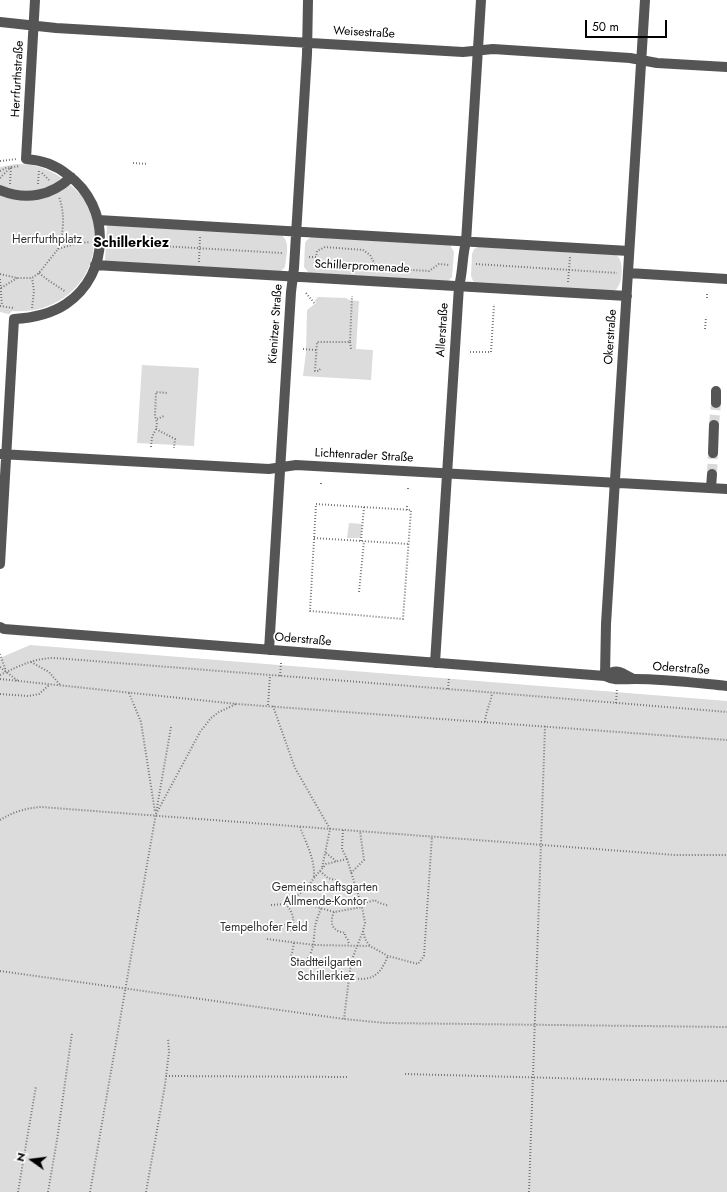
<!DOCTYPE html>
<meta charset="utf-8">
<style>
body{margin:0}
#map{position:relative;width:727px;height:1192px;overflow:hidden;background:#fff;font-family:Jost,sans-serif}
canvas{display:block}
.north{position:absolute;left:12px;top:1140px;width:40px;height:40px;-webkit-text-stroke:3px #fff;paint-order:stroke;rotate:284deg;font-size:11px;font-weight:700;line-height:16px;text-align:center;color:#000}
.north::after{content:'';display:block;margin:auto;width:14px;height:18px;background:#000;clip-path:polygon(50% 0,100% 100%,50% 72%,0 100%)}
.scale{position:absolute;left:585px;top:20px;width:82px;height:18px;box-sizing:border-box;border:2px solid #000;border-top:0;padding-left:5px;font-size:12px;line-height:14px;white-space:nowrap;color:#000;-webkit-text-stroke:3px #fff;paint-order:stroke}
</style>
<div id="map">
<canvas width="727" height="1192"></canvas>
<div class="north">N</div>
<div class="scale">50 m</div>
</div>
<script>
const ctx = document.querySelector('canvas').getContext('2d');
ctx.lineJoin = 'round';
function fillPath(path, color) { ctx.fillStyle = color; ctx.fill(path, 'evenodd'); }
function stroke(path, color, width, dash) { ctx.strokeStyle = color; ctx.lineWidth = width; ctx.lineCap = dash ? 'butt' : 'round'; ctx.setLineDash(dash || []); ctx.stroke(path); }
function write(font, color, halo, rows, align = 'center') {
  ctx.font = font + ' Jost,sans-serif'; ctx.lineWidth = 3.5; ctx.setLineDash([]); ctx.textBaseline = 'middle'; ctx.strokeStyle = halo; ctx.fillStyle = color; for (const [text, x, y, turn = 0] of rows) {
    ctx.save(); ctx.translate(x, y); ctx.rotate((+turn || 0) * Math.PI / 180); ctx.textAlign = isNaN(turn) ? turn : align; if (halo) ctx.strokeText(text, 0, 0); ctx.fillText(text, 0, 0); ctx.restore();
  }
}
fillPath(new Path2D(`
 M16,164c27,-1 47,12 65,31 3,3 7,6 8,9 3,7 1,15 7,20 -2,13 -1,25 -5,37 -11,34 -44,53 -79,50l-3,3 -9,-2v-145z
 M107,225l174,10c10,6 5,22 4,32l-4,4 -176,-10z
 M311,237l139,8 4,7 -2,25 -4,4 -139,-8 -5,-6 1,-23 1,-3z
 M478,247l138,8c9,5 7,32 -2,36l-138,-8 -3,-2 -2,-5 1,-22 2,-5z
 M318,297l28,1 3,2 10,1 -3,48 17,1 -2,30 -68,-4 3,-24 1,-42 9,-7 -1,-3z
 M142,365l57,3 -5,78 -57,-3z
 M349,523l13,1 -1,14h-14z
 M30,645l697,56v491h-727v-534z`), '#dcdcdc');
stroke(new Path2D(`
 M714,425l2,-22
 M712,474l1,-21`), '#d9d9d9', 10, [10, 5]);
stroke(new Path2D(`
 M0,161l17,-2
 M133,163l15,1
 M0,171l6,-3 14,-2
 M42,173l7,7
 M0,178l11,-11
 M10,184l1,-17
 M38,184l1,-14
 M110,243l172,10
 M58,249c6,-16 7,-36 1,-52
 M309,257h7l1,-6 8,-4 38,3 7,5 7,13 52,3 10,-7 10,1
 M199,262l1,-26
 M476,264l141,9
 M316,265v-8
 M39,273l9,7 18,12
 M0,274l17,4h15l7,-5 19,-24 20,-6 12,-1
 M0,279l2,27
 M568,282l2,-25
 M1,288l16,-10
 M306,293l9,11
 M707,298v-5
 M0,306l13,2
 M32,308l2,-17 -2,-13
 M705,329l1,-12
 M350,342l1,7
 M303,349l13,1
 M470,352h21l3,-48
 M320,369l-1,2h-4l2,-29h33l2,-46
 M157,419l7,-3
 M156,429l19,10 -1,9
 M151,447l1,-10 4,-8 1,-6 -2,-7 1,-24 12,1
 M321,484v-1
 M408,489v-1
 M316,504l95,6 -8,109 -93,-8z
 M407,510v-4
 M314,538l95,6
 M361,541l3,-34
 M359,592l5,-51
 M0,654l6,17
 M31,662l18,10 12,14
 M0,667l18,14
 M0,675c19,-9 34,-17 55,-17l393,31 279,23
 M280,676l1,-13
 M0,679l237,25 490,36
 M448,689l1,-12
 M129,693l12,29 14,90
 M0,694l28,2 11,-2 10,-9
 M616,703l1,-15
 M268,705l2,-30
 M273,706l22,62 35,61 -8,39
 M485,722c1,-12 6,-19 7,-29
 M156,814l44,-82 11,-14 8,-6 17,-8
 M0,820c13,-8 26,-12 41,-13l634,48h52
 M300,827c6,16 15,32 14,50
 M343,830l-1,19 5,10 15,48 3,16 -2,8 -12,31 -7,57
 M326,853l10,8
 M320,871l8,7 11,3
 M351,873l13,-13 -4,-29
 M361,904l14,-4 2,2 12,4
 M271,905l15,-1h21l27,8 28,-5
 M334,912c-3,6 -4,15 4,19 2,1 5,1 7,2v3l3,4 1,5
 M278,925l5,-1 9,7c3,-12 1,-18 -6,-27l20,-15 8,-11 12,-14 21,-5
 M363,931l2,8 5,7
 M267,939l47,6 56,1 18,10 30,8 6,-8 8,-120
 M294,943l-3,15 4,6 5,2 4,-2c11,-15 9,-20 11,-37 1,-6 4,-13 6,-19
 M0,971l344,48 41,4 342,4
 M349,978c23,3 30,-1 39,-22
 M405,1074l226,6 96,1
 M166,1076l183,1
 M18,1192l18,-106
 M48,1192l9,-52 15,-107
 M90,1192l81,-465
 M146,1192l19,-107 4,-33 -1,-14
 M529,1192l16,-466`), '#777', 2, [1, 2]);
stroke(new Path2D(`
 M0,22l56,6 407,24 30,-3 137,9 27,5 70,4
 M0,190c26,11 51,6 71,-13
 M98,220l531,31
 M95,265l532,31
 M628,273l99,6
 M716,403v-12
 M713,453l1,-28
 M0,454l269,15 27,-4 431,24
 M711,488l1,-14
 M0,564l14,-245c18,-1 37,-5 52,-15 45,-30 45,-98 2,-129 -12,-10 -26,-15 -42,-16l9,-159
 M0,627l4,2 601,47c10,5 18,3 30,3 30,0 61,4 92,7
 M269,650l22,-358 3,-24 13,-214 1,-54
 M435,663l24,-377c4,-14 3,-30 7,-44l15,-242
 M605,676l1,-52 39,-624
 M605,676c12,-8 16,-4 28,3`), '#555', 10);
write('12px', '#000', '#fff', [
 ["Weisestraße",364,33,3],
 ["Herrfurthstraße",18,79,-87],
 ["Schillerpromenade",362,267,3],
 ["Kienitzer Straße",276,324,-86],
 ["Allerstraße",443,330,-86],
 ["Okerstraße",611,337,-86],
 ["Lichtenrader Straße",364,456,3],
 ["Oderstraße",303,640,5],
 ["Oderstraße",681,669,4]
]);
write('12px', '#333', '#fff', [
 ["Herrfurthplatz",47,240],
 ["Gemeinschaftsgarten",325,888],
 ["Allmende-Kontor",325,902],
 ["Tempelhofer Feld",264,928],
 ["Stadtteilgarten",326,963],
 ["Schillerkiez",326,977]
]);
write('bold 14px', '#000', '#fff', [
 ["Schillerkiez",131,244]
]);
</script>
